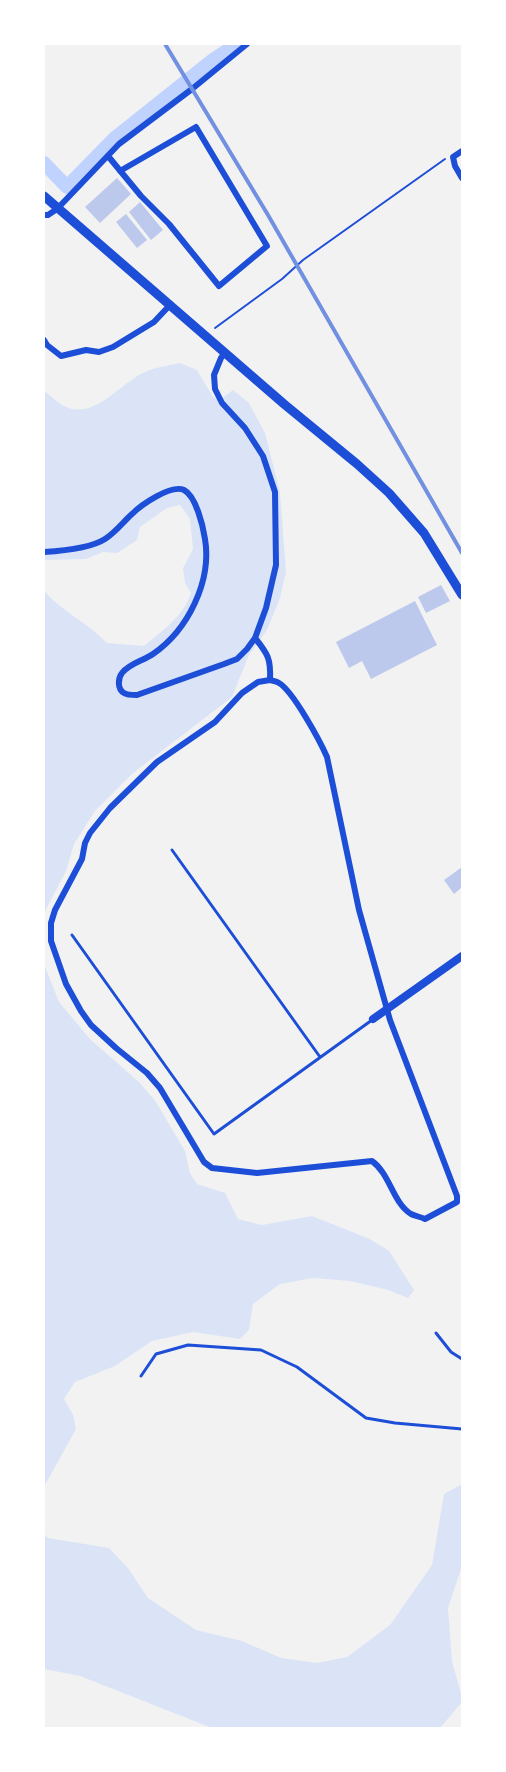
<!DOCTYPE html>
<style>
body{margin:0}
#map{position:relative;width:506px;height:1772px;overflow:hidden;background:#f2f2f2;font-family:Arial,sans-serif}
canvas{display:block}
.frame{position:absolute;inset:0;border:45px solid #fff;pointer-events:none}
</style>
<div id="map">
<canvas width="506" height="1772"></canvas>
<div class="frame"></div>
</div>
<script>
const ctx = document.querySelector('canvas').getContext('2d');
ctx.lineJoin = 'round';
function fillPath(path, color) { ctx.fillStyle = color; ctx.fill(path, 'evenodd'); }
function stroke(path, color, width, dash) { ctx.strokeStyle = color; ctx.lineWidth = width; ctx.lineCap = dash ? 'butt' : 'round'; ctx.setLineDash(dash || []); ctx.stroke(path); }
fillPath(new Path2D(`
 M180,363l17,7 16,27 8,2 12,-9 16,13 16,30 15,59 6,80 -6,26 -13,32 -18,25 -17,42 -100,77 -37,37 -21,33 -8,27 -22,42v-322c19,21 44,32 63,52l37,3c19,-16 39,-29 47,-53l-6,-10 -2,-15 10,-19 -3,-30 -10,-14 -13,3 -27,19 -3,13 -20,13 -14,-1 -17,7 -42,1v-169c6,4 12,10 18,14 28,16 53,-15 74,-28 12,-9 30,-11 44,-14z
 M44,964l15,38 31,37 49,43 17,20 29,49 5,22 7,11 28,9 13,26 24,6 50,-9 58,23 19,12 25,39 -6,8 -20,-8 -38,-9 -37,-3 -33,6 -27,20 -4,26 -9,9 -47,-7 -41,9 -37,25 -40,16 -11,17 9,16 3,14 -32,58z
 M462,1484v82l-14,42 4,53 10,36v5l-22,26h-228l-132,-52 -36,-7v-135l4,4 61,10 19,20 20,30 48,32 46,11 39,17 36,5 30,-6 43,-32 42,-60 12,-71z`), '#dbe4f7');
stroke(new Path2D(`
 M44,163l23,24 48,-49 98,-78 24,-16`), '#bfd3fe', 14);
fillPath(new Path2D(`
 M117,178l14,16 -31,29 -15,-16z
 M140,202l23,28 -12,10 -22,-28z
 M126,214l21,26 -10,8 -21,-26z
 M441,585l9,16 -24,12 -8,-16z
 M415,601l22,44 -66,34 -9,-18 -13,7 -13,-26z
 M462,867v20l-8,7 -10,-14z`), '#bdc9ec');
stroke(new Path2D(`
 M215,328l67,-49 21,-19 142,-101`), '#1d4ed8', 2);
stroke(new Path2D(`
 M172,850l148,207
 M72,935l142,199 158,-114
 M436,1333l15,19 11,7
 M141,1376l15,-22 32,-9 73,5 36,17 69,51 29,5 67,6`), '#1d4ed8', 3);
stroke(new Path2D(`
 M462,151l-9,6 2,9 7,12
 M108,156l33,40 28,28 50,62 48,-40 -71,-119 -76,44
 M44,215h4l9,-6 62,-65 73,-55 55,-45
 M44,340l3,5 14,11 25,-6 13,2 14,-5 41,-25 16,-17
 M44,552c17,-1 47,-4 61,-13 11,-7 18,-17 27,-25 9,-9 39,-30 52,-24 12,6 19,36 21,49 7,42 -17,91 -52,115 -10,7 -23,9 -31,19 -4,5 -5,16 2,20 3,2 9,2 13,2l87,-31 13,-5 10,-10 8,-11 11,-30 10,-43 -1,-73 -12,-36 -18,-28 -23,-25 -7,-14 -1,-14 7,-17 4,-6
 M255,638c13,16 16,21 15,42
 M270,680c3,1 6,1 9,3 14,8 41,58 48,74l32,153 31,110 67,176v6l-32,17c-4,-2 -10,-3 -14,-5 -18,-11 -21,-40 -39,-53l-115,12 -45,-5 -8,-6 -44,-74 -13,-15 -31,-25 -25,-23 -10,-14 -15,-27 -15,-43v-18l4,-13 27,-51 3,-16 5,-10 20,-25 47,-46 58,-40 27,-29 16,-11z`), '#1d4ed8', 6);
stroke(new Path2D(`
 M373,1019l89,-63`), '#1d4ed8', 8);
stroke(new Path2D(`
 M44,196l240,208 73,60 32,29 35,40 38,62`), '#1d4ed8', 9);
stroke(new Path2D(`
 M165,44l103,171 194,338`), '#7290e2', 4);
</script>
